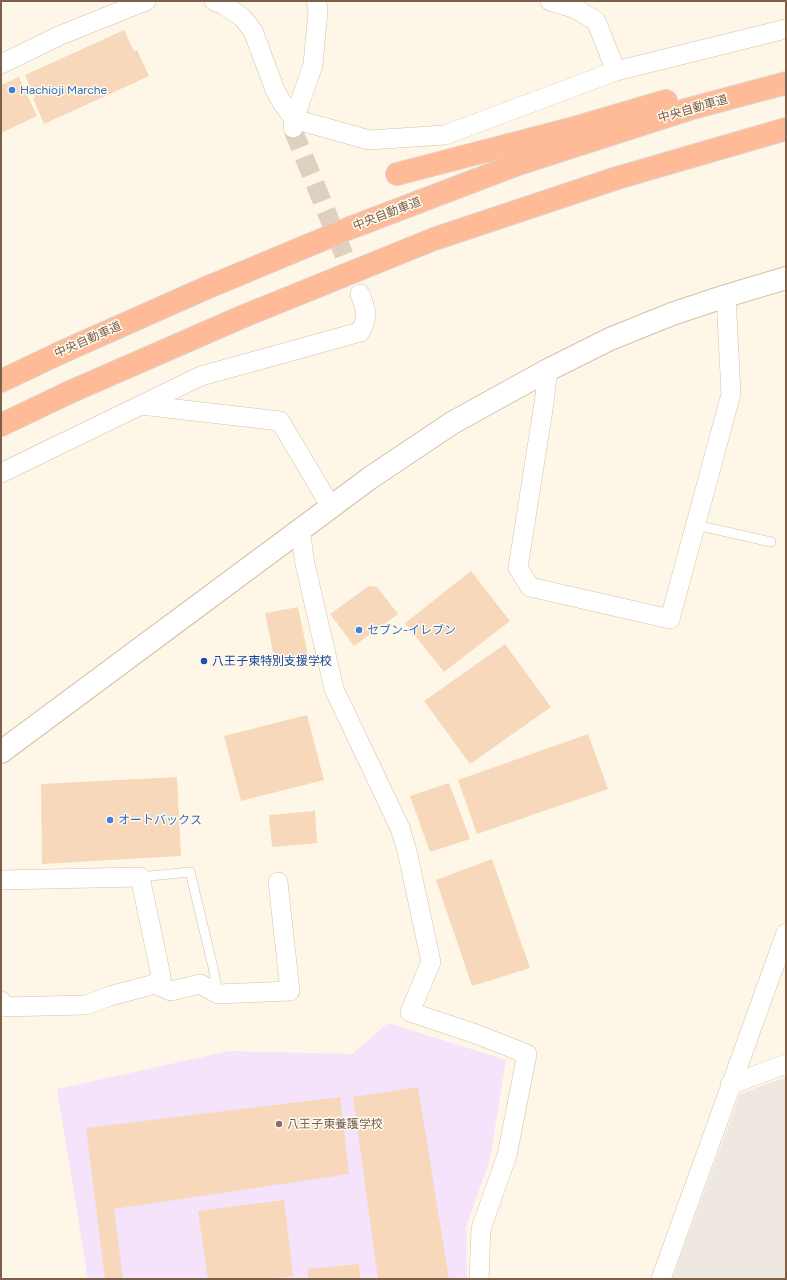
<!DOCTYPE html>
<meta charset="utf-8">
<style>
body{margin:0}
#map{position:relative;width:787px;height:1280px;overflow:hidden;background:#fef7e7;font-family:Figtree,sans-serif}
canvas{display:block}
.frame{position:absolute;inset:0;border:2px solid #7c5f48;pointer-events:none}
</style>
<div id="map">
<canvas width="787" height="1280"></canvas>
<div class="frame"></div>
</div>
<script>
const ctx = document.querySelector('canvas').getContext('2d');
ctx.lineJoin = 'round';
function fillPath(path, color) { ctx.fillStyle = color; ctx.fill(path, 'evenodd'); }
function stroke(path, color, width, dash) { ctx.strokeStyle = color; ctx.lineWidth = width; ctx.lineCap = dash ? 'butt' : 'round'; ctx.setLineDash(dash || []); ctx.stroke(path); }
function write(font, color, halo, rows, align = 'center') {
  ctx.font = font + ' Figtree,"Noto Sans JP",sans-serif'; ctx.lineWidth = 3; ctx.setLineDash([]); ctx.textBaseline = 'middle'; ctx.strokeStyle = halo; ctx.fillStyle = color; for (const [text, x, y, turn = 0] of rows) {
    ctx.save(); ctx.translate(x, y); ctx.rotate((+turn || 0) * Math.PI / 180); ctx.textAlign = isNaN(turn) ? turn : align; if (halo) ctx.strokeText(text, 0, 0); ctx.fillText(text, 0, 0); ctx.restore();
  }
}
fillPath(new Path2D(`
 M786,1077v202h-114l68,-185z`), '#efe8e0');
fillPath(new Path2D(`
 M388,1023l118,37 -16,99 -24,69 1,51h-379l-31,-190 172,-38 123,3z`), '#f4e3fb');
fillPath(new Path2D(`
 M124,30l10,21 3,-1 12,26 -105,48 -11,-26 2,-1 -10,-22z
 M19,77l18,39 -36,17v-48z
 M471,571l39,50 -66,51 -39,-49z
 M369,586l8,1 21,27 -44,32 -24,-32z
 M298,607l10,48 -33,7 -10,-49z
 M505,644l46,63 -81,57 -46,-63z
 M307,715l17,65 -83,21 -17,-65z
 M588,734l20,55 -131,45 -19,-54z
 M177,777l4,79 -139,8 -1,-80z
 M449,783l21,56 -40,13 -20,-56z
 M315,811l2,32 -45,4 -3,-32z
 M492,859l38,109 -58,18 -36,-106z
 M418,1087l31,192h-71l-25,-182z
 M340,1097l9,77 -235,35 9,70h-18l-19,-151z
 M284,1200l9,76 -28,3h-57l-10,-68z
 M359,1264l1,15h-51l-2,-10z`), '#f7d8bb');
stroke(new Path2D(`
 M293,130l67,164`), '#ded1bf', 19, [19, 10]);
const service = new Path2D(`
 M696,525l75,17
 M140,877l50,-5 23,95 5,27`);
const minor = new Path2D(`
 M214,1l10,4 18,12 11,14 22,59 6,11 13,18 75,21 76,-5 171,-64 170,-42
 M550,1l26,8 20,12 20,50
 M1,64l60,-29 85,-34
 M293,128l1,-9 19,-54 5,-55 -2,-9
 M548,370l-4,33 -26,165 12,19 140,32 61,-225 -5,-98
 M141,405l139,16 51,86
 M1,473l200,-97 159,-44c9,-16 6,-22 0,-38
 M300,530l5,34 29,125 66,139 7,23 24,111 -21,50 66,22 51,20 -20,101 -26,74 -2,50
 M1,880l139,-3 21,99 -6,8 -45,12 -24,9 -84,2 -1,-6
 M155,984l16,7 29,-7 18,10 72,-3 -12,-109
 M730,1085l56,-21
 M661,1279l125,-346`);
const tertiary = new Path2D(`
 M1,752l369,-274 82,-55 96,-53 62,-31 62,-25 54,-18 60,-18`);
const motorway = new Path2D(`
 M397,174l177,-46 92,-27
 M1,381l61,-29 144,-64 144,-60 168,-64 171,-55 97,-26
 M1,425l69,-33 174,-76 190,-77 183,-61 169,-49`);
stroke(service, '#d3c0aa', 10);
stroke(minor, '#d3c0aa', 20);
stroke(tertiary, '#d3c0aa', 24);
stroke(motorway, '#ddd5cf', 24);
stroke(service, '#fff', 9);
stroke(minor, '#fff', 19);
stroke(tertiary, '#fff', 22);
stroke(motorway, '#ffbb98', 22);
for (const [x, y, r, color] of [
 [12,90,4,"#3f7fe0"],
 [359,630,4,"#3f7fe0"],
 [204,661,4,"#1a4fb4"],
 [110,820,4,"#3f7fe0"],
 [279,1124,4,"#8d6e63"]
]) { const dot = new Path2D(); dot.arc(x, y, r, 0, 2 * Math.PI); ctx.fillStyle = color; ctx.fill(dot); stroke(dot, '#fffaef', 1.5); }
write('12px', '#366cbe', '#fffaef', [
 ["Hachioji Marche",20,90],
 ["セブン-イレブン",367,630],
 ["オートバックス",118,820]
], 'left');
write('12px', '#7c5f48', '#fffaef', [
 ["中央自動車道",693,109,-16],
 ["中央自動車道",387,214,-21],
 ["中央自動車道",88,340,-24]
]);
write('12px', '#164399', '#fffaef', [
 ["八王子東特別支援学校",212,661]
], 'left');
write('12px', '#785e54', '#fffaef', [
 ["八王子東養護学校",287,1124]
], 'left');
</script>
